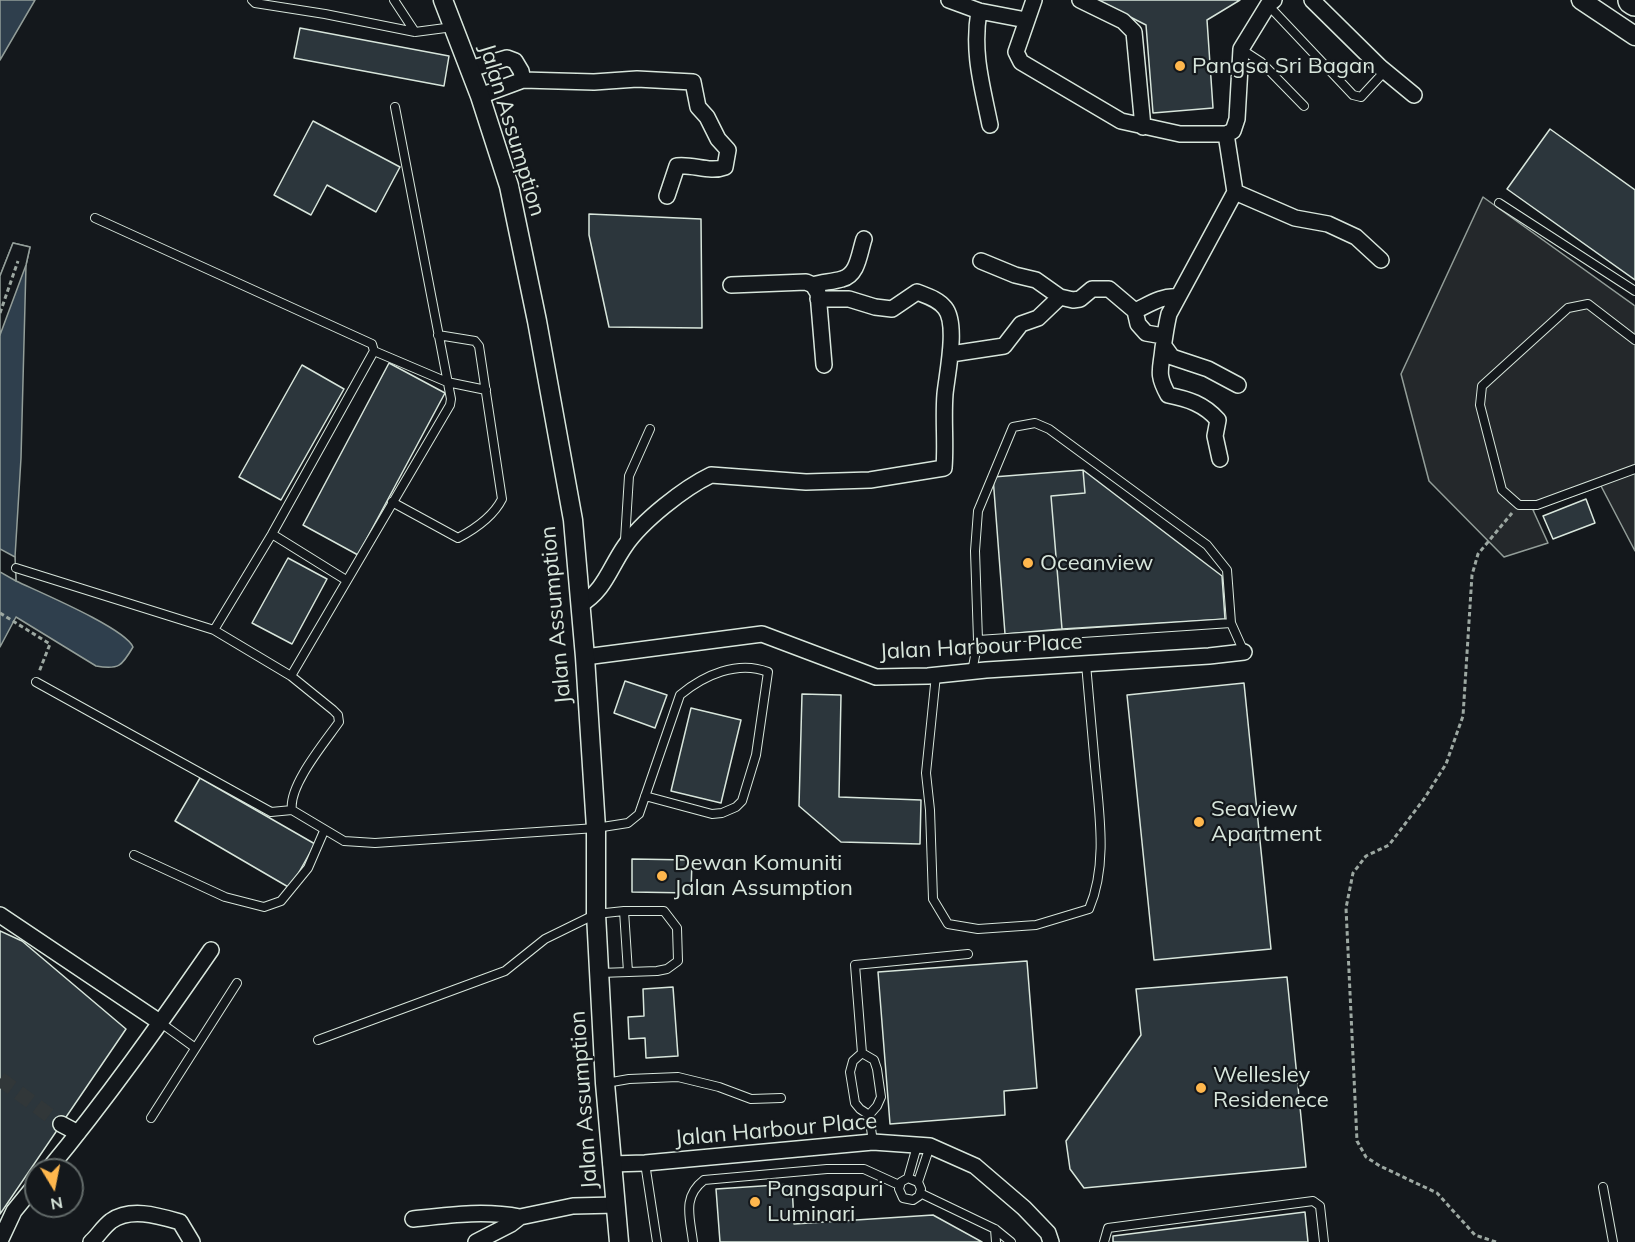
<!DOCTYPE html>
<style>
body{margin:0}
#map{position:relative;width:1635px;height:1242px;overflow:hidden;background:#14181c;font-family:Mulish,sans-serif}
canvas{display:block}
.north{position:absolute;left:24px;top:1158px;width:60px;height:60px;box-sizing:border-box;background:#14181c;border:2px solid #626a69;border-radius:50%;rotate:170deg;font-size:16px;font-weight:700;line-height:24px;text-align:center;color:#d8e6dc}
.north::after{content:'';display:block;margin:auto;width:21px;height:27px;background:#ffb74d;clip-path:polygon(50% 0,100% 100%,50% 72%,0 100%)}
</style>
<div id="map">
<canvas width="1635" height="1242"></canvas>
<div class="north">N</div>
</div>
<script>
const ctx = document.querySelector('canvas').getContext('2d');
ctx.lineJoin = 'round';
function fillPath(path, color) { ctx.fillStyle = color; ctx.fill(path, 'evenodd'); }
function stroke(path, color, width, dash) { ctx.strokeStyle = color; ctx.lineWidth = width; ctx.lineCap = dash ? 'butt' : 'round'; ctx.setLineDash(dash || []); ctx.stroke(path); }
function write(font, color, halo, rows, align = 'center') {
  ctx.font = font + ' Mulish,sans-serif'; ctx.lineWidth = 4.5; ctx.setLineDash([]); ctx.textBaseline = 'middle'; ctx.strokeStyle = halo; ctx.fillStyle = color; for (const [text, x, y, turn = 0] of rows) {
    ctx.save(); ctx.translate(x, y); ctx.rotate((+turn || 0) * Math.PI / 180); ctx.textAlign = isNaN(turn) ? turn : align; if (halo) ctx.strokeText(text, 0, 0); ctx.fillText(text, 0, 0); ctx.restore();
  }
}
const parking = new Path2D(`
 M1483,197l152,109v245l-34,-65 -68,24 15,33 -44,14 -75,-76 -28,-107z`);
fillPath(parking, '#24282b');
stroke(parking, '#939e99', 1.5);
const water = new Path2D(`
 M0,0h35l-35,60z
 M13,243l17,4 -4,18 -5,193 -6,99 1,24c23,11 109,47 117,66 -11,19 -14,23 -37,19l-80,-49 -16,30v-371z`);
fillPath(water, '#2f3f4d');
stroke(water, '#939e99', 1.5);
const pier = new Path2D(`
 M13,243l17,4 -4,18 -26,70v-59z
 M0,549l15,8 1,24 -16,-9z`);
fillPath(pier, '#14181c');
stroke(pier, '#939e99', 1.5);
const building = new Path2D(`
 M1097,0h143l-33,20 6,88 -60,5 -7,-88z
 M300,28l149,28 -5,30 -150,-28z
 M313,121l87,46 -24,45 -49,-27 -16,30 -37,-20z
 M1550,129l85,61v90l-128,-91z
 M589,214l112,5 1,109 -93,-1 -20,-92z
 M389,363l56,30 -87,162 -55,-30z
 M302,365l42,24 -63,111 -42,-23z
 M1083,470l2,23 -34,3 11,133 -57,5 -12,-157z
 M1083,470l139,106 3,43 -163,10 -11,-133 34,-3z
 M1586,499l9,24 -42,16 -10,-23z
 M288,558l39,21 -35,65 -40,-21z
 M625,681l42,14 -12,33 -41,-15z
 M1244,683l27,266 -117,11 -27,-265z
 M802,694l39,1 -2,102 82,3 -1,44 -79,-2 -42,-36z
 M691,708l50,12 -20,83 -50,-12z
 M200,778l115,66 -25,44 -115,-67z
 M632,859l60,1 -1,33 -59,-1z
 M0,931l22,10 104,88 -126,185z
 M1027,961l10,127 -33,3 1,24 -115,9 -12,-152z
 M1287,977l19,190 -222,21 -14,-19 -4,-28 75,-106 -5,-46z
 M673,987l5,69 -32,2 -1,-20 -16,1 -1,-22 16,-1 -1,-27z
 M792,1184l2,40 139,-9 49,27h-262l-4,-53z
 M1305,1212l3,30h-195v-6z`);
fillPath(building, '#2c363c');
stroke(building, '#d8e6dc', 1.5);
stroke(new Path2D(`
 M0,1079l61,45`), '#313739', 15, [15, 8]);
const service = new Path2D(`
 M252,0l3,3 70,11 90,18 38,-5
 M394,0l21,32
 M1268,5l85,90 8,2 24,-26
 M1241,49l20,13 43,44
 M1499,203l136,88
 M95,218l277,126 2,7 -102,183 -58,96
 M1635,340l-47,-36 -20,4 -86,78 -2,19 22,85 17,15h18l98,-36
 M374,351l73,31 39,8
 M392,502l66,36c17,-9 35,-21 44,-39l-23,-153 -4,-5 -37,-6
 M272,534l74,46
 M625,540l4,-64 21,-47
 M16,568l198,62 77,46 42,34 5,5 1,7c-14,20 -51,64 -47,88l52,31 31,2 221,-15 32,-5 11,-9 41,-119c24,-20 58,-35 88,-23l-12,83 -14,46 -6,6 -14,6 -10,1 -67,-18
 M978,640l253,-17
 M972,672l6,-32 -3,-89 3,-40 35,-84 22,-4 14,6 158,116 20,25 4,53 13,29
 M936,675l-10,98 4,37 3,89 15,25 30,5 58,-4 53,-16c19,-44 10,-97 6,-143 -3,-34 -6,-68 -9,-102
 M291,676l159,-271 1,-6 -56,-292
 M36,682l235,130 21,-2
 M134,855l91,42 39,10 17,-6 27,-33 16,-37
 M624,911l4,61
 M161,1023l33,24
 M318,1040l187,-69 40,-32 51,-25 28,-3h40l13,17 1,33 -11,8 -10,2 -57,2
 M862,1053l-7,-88 113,-11
 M862,1053l12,7 3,9 4,28 -4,9 -8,9 -9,-6 -5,-6 -5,-31 3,-11z
 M606,1083l23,-4 49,-2 41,10 32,12 30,-1
 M869,1115l4,27
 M151,1118l86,-135
 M645,1163l12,79
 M908,1178l9,-32
 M918,1182l-10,-4 -7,4 -2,7 4,9 10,2 6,-4 2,-7 -3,-7 12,-36
 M1603,1187l10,55
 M920,1193l75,36 16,13
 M995,1229l1,13
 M693,1242c-3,-25 -11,-45 11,-62l123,-11h37l35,16
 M1104,1242l4,-14 205,-27 7,5 4,36`);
const minor = new Path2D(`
 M949,0l30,11 47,9
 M1034,0l-18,52 5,10 100,59 59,13h46l7,-3 4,-12 4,-70 27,-44 6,-5
 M1080,0l43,21 11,11 9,95
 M1312,0l68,67 34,28
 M979,11c-7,42 3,74 11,114
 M470,69l37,-11 8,3 6,10 2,9
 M480,96l43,-16 71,2 43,-3 56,3 5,25 9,10 11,22 10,11 -3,17c-16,6 -31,-3 -48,-1l-10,30
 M1226,134l9,58 60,26 33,6 28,13 25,23
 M981,261l34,14 21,5 24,17 13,3 7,-1 12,-10h17l26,22 3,13 8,9 17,3
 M731,285l75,-3 7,3 5,8 6,72
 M813,285c9,-3 19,-3 29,-6 16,-4 17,-25 22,-40
 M1135,311c13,-6 28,-16 42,-14
 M1164,346l8,11 36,12 30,16
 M951,354l53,-8 17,-22 17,-6 22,-21
 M1220,459l-5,-23 3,-16c-14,-16 -30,-21 -50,-25 -12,-22 -7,-25 -5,-47 2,-12 3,-22 6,-34l66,-122
 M580,605c25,-15 29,-36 45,-59 17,-25 59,-58 86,-71l95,7 64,-2 74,-12c2,-25 -1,-49 1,-74 2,-20 13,-70 0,-86 -7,-9 -18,-12 -28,-16l-25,17 -17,-2 -26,-8h-31
 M585,657l177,-23 114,43 52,-1 58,-6 223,-14 35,-4
 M0,915l161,108
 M61,1124l17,9
 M611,1164l34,-1 228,-21 57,4 45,20 49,42 24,25 3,9
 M48,1170c58,-70 111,-145 163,-220
 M413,1219c36,-4 71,-9 107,-2
 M0,1241l14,-30 22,-27
 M91,1242c7,-6 12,-15 20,-21 20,-14 48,-5 69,1l12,20
 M476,1242l35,-18 9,-7 53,-11 43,-1`);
const tertiary = new Path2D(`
 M443,0l37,96 29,90 28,135 36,199 12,137 11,171v86l9,169 14,159
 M1581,0l54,36`);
const motorway = new Path2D(`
 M1632,0l3,2`);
stroke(service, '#d8e6dc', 10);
stroke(minor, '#d8e6dc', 18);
stroke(tertiary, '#d8e6dc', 21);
stroke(motorway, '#d8e6dc', 30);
stroke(new Path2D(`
 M0,313l18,-52
 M0,613l50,31 -11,28
 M1496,1242l-21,-7 -38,-42 -57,-27 -14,-9 -9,-16 -11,-233 7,-35 13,-17 23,-11 35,-46 22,-35 17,-48 9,-141 6,-21 34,-41`), '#9da8a2', 3, [4.5, 3]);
stroke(service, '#14181c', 8);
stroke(minor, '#14181c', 15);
stroke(tertiary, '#14181c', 18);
stroke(motorway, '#14181c', 27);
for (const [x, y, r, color] of [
 [1180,66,6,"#ffb74d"],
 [1028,563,6,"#ffb74d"],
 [1199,822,6,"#ffb74d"],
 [662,876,6,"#ffb74d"],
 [1201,1088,6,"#ffb74d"],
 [755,1202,6,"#ffb74d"]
]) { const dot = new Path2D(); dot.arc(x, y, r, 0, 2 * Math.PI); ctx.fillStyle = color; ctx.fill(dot); stroke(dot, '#14181c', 2); }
write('22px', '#d8e6dc', '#14181c', [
 ["Pangsa Sri Bagan",1192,66],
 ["Oceanview",1040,563],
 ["Seaview",1211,809],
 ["Apartment",1211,834],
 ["Dewan Komuniti",674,863],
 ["Jalan Assumption",674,888],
 ["Wellesley",1213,1075],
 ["Residenece",1213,1100],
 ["Pangsapuri",767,1189],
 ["Luminari",767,1214]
], 'left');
write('22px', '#d8e6dc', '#14181c', [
 ["Jalan Assumption",512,130,73],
 ["Jalan Assumption",556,615,-95],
 ["Jalan Harbour Place",981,647,-3],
 ["Jalan Assumption",584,1100,-94],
 ["Jalan Harbour Place",776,1130,-5]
]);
</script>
